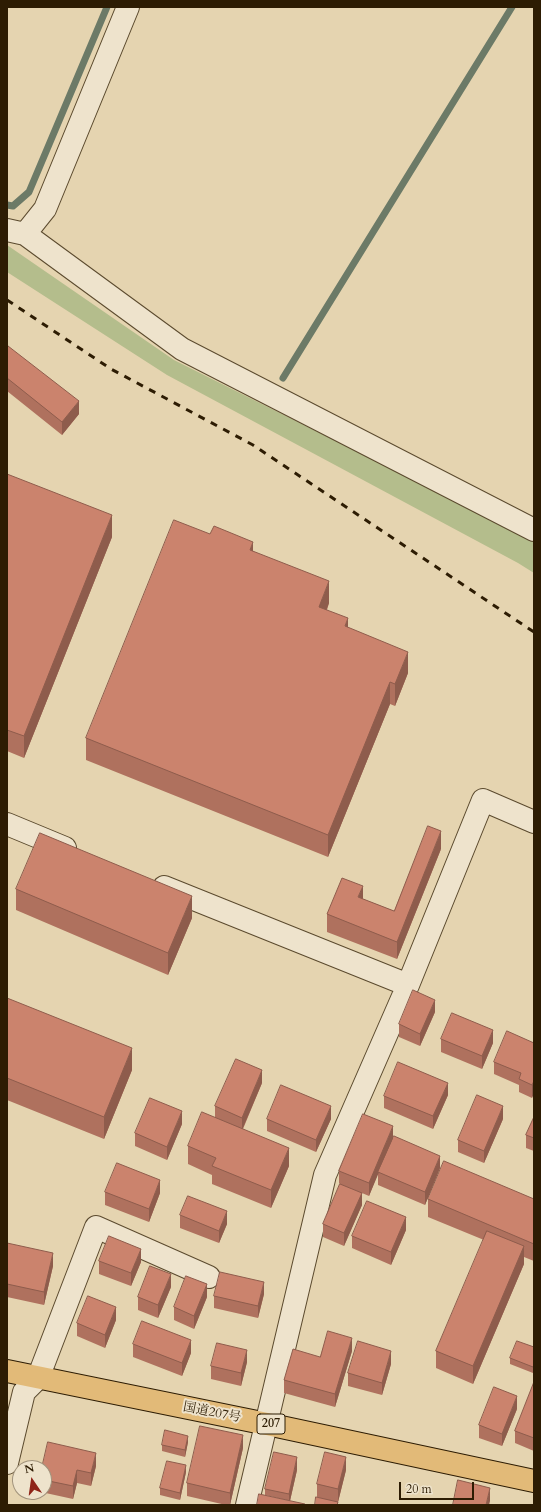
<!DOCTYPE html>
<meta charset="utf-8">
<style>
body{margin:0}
#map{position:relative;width:541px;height:1512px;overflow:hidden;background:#e5d4b0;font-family:Cardo,serif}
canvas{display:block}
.frame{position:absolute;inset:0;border:8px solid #2d1c03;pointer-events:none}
.north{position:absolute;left:12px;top:1460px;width:40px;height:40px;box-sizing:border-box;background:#eee3cc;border:1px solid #a1937c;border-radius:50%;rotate:347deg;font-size:11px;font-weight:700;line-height:16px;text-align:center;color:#2d1c03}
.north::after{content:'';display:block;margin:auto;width:14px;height:18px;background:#8f2418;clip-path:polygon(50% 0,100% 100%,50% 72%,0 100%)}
.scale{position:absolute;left:399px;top:1482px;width:75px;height:18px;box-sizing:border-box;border:2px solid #2d1c03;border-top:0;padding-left:5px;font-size:12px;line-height:14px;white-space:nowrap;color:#2d1c03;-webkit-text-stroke:3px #eee3cc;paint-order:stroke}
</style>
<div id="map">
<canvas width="541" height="1512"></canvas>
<div class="frame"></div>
<div class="north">N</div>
<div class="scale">20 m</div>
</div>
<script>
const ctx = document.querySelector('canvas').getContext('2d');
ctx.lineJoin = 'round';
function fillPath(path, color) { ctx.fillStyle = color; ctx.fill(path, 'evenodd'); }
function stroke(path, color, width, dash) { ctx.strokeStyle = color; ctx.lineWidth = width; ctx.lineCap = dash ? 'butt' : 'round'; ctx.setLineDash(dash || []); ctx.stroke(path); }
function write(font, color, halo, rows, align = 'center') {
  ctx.font = font + ' Cardo,"Noto Serif JP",serif'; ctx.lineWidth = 4; ctx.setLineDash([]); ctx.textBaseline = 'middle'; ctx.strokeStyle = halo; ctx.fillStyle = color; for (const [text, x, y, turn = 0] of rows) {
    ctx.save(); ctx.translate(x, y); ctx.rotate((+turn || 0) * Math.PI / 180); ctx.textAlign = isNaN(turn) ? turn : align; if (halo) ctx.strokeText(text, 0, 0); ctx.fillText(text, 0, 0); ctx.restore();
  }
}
fillPath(new Path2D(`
 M7,245l167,115 360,180v33l-16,-10 -351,-188 -160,-103z`), '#b4bd8c');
stroke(new Path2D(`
 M7,205l6,1 16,-14 78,-185
 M283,378l229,-371`), '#6c7a67', 7);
const street = new Path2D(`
 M7,230l18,4 157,115 352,181
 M25,234l20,-25 83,-202
 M7,824l58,24
 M164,887l244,98
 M7,1463l17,-71 14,-14 58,-151 113,50
 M247,1505l78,-330 83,-190 75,-185 51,22`);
const highway = new Path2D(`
 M7,1371l260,53 267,57`);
stroke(street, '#5b4a2e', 24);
stroke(highway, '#2d1c03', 24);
stroke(street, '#eee3cc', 22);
stroke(highway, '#e2ba78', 22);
stroke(new Path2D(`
 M7,300l104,69 142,76 281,187`), '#2d1c03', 3, [7, 7]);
fillPath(new Path2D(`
 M7,348l72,66 -17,21 -55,-44z
 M7,474l105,63 -88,221 -17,-7z
 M253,551l76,52 -2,7 21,18 60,45 -13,33 -5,-2 -62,153 -242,-97v-22z
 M441,849l-44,110 -70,-27v-18l36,-15 31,12z
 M16,889l176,29 -24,57 -152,-65z
 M7,998l125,72 -28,69 -97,-39z
 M435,1012l-15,34 -21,-9v-13z
 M441,1039l52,4 -11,26 -41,-17z
 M534,1043l-2,55 -13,-6v-7l-25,-11v-12z
 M262,1083l-19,46 46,37 -18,42 -59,-24v-9l-24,-11v-18l27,-29v-11z
 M448,1095l-15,34 -49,-21v-12z
 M534,1117v34l-8,-3v-13z
 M267,1119h64l-15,33 -49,-21z
 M503,1119l-19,44 -26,-11v-12z
 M182,1124l-15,36 -32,-14v-13z
 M393,1139l47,29 -15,37 -47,-20v-12l-9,23 -7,-3v12l-18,41 -21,-9v-13l17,-40 -1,-1v-12z
 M105,1192l55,1 -11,29 -44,-17z
 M428,1199h106v62l-10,-4v7l-51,120 -37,-16v-17l48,-111 -56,-23z
 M180,1215l47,9 -8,19 -39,-15z
 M406,1230l-15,35 -39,-17v-12z
 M7,1243l46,23 -9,39 -37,-8z
 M99,1261l42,1 -10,24 -32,-12z
 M171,1287l-13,31 -20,-8v-13z
 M264,1294l-6,24 -44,-10v-12z
 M207,1297l-13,32 -20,-9v-13z
 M116,1320l-11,28 -28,-12v-13z
 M133,1344l58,9 -9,23 -49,-19z
 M534,1347l-1,26 -23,-9v-6z
 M352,1351l-17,56 -51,-14v-13l36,-23z
 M247,1362l-6,24 -30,-7v-13z
 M391,1364l-9,31 -34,-9v-13z
 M534,1382v69l-19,-8v-12z
 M517,1409l-15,37 -23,-8v-13z
 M188,1442l-3,15 -23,-6v-6z
 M243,1448l-13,57h-4l-39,-9v-13z
 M96,1466l-5,20 -14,-3 -4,16 -32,-7h3v-24z
 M297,1470l-7,31 -25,-6v-6z
 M346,1470l-8,32v3l-21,-8v-13z
 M186,1472l-6,28 -20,-5v-7z`), '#af715e');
fillPath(new Path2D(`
 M79,401v13l-17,21v-13z
 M112,515v22l-88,221v-22z
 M253,542v21l-3,-13z
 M329,581v22l-10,26v-22z
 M348,618v22l-3,-14z
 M408,652v21l-13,33v-22z
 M390,682v22l-62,153v-22z
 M441,831v18l-44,110v-17z
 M363,886v18l-5,-7z
 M192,896v22l-24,57v-22z
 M435,1000v12l-15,34v-12z
 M493,1030v13l-11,26v-13z
 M132,1048v22l-28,69v-22z
 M262,1070v13l-20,47v-12z
 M534,1081v13l-2,4v-13z
 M448,1083v12l-15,34v-13z
 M331,1106v13l-15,33v-12z
 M503,1106v13l-19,44v-12z
 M182,1111v13l-15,36v-13z
 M393,1126v13l-24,57v-13z
 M289,1148v18l-18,42v-18z
 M440,1156v12l-15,37v-13z
 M160,1180v13l-11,29v-13z
 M362,1193v12l-18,41v-13z
 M227,1211v13l-8,19v-12z
 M406,1217v13l-15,35v-13z
 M524,1246v18l-51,120v-18z
 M141,1249v13l-10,24v-13z
 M53,1253v13l-9,39v-13z
 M171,1274v13l-13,31v-13z
 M264,1282v12l-6,24v-12z
 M207,1284v13l-13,32v-13z
 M116,1307v13l-11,28v-13z
 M352,1338v13l-17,56v-13z
 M191,1340v13l-9,23v-13z
 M247,1350v12l-6,24v-13z
 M391,1351v13l-9,31v-12z
 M534,1364v7l-1,2v-6z
 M517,1396v13l-15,37v-12z
 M243,1435v13l-13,57v-12z
 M188,1436v6l-3,15v-7z
 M96,1453v13l-5,20v-13z
 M297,1457v13l-8,35v-11z
 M346,1457v13l-8,32v-13z
 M186,1465v7l-6,28v-7z
 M77,1470v13l-4,16v-13z
 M490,1488v13l-1,4h-3z`), '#8e5c4c');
const building = new Path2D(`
 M8,346l71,55 -17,21 -55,-44v-30z
 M7,474l105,41 -88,221 -17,-6z
 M174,520l36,14 4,-8 39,16 -3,8 79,31 -10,26 29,11 -3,8 63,26 -13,32 -5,-2 -62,153 -242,-97z
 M428,826l13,5 -44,111 -70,-28 15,-36 21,8 -5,11 36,14z
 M40,833l152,63 -24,57 -152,-64z
 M413,990l22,10 -15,34 -21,-10z
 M7,998l125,50 -28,69 -97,-39z
 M452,1013l41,17 -11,26 -41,-17z
 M507,1031l27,12v38l-2,4 -13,-6 2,-6 -27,-11z
 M236,1059l26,11 -20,48 -27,-12z
 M398,1062l50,21 -15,33 -49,-20z
 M281,1085l50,21 -15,34 -49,-21z
 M477,1095l26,11 -19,45 -26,-11z
 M150,1098l32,13 -15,36 -32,-14z
 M202,1112l87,36 -18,42 -59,-24 4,-8 -28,-12z
 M363,1114l30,12 -24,57 -30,-12z
 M534,1117v21l-8,-3z
 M394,1136l46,20 -15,36 -47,-20z
 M444,1161l90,38v45l-106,-45z
 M117,1163l43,17 -11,29 -44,-17z
 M340,1184l22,9 -18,40 -21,-9z
 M188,1196l39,15 -8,20 -39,-16z
 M367,1201l39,16 -15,35 -39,-16z
 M487,1231l37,15 -51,120 -37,-15z
 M109,1236l32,13 -10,24 -32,-12z
 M7,1243l46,10 -9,39 -37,-8z
 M150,1266l21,8 -13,31 -20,-8z
 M220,1272l44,10 -6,24 -44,-10z
 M186,1276l21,8 -13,32 -20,-9z
 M88,1296l28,11 -11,28 -28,-12z
 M142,1321l49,19 -9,23 -49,-19z
 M328,1331l24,7 -17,56 -51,-14 9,-31 27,8z
 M358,1341l33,10 -9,32 -34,-10z
 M517,1341l17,6v17l-1,3 -23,-9z
 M217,1343l30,7 -6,23 -30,-7z
 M534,1382v56l-19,-7z
 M494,1387l23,9 -15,38 -23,-9z
 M200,1426l43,9 -13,58 -43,-10z
 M165,1430l23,6 -3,14 -23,-5z
 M48,1442l48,11 -5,20 -14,-3 -4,16 -29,-6v-12h-2z
 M274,1452l23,5 -8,37 -24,-5z
 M325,1452l21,5 -8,32 -21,-5z
 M167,1461l19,4 -6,28 -20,-5z
 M458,1480l32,8 -4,17h-33z
 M259,1494l46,10v1h-48z
 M316,1497l22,5 -1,3h-22z`);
fillPath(building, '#cb836d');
stroke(building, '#8e5c4c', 1);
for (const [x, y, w] of [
 [271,1424,28]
]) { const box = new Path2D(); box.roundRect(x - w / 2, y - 10, w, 20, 3); ctx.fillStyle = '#eee3cc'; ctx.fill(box); stroke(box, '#2d1c03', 1); }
write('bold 12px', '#2d1c03', null, [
 ["207",271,1424]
]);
write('13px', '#2d1c03', '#eee3cc', [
 ["国道207号",212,1413,11]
]);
</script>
